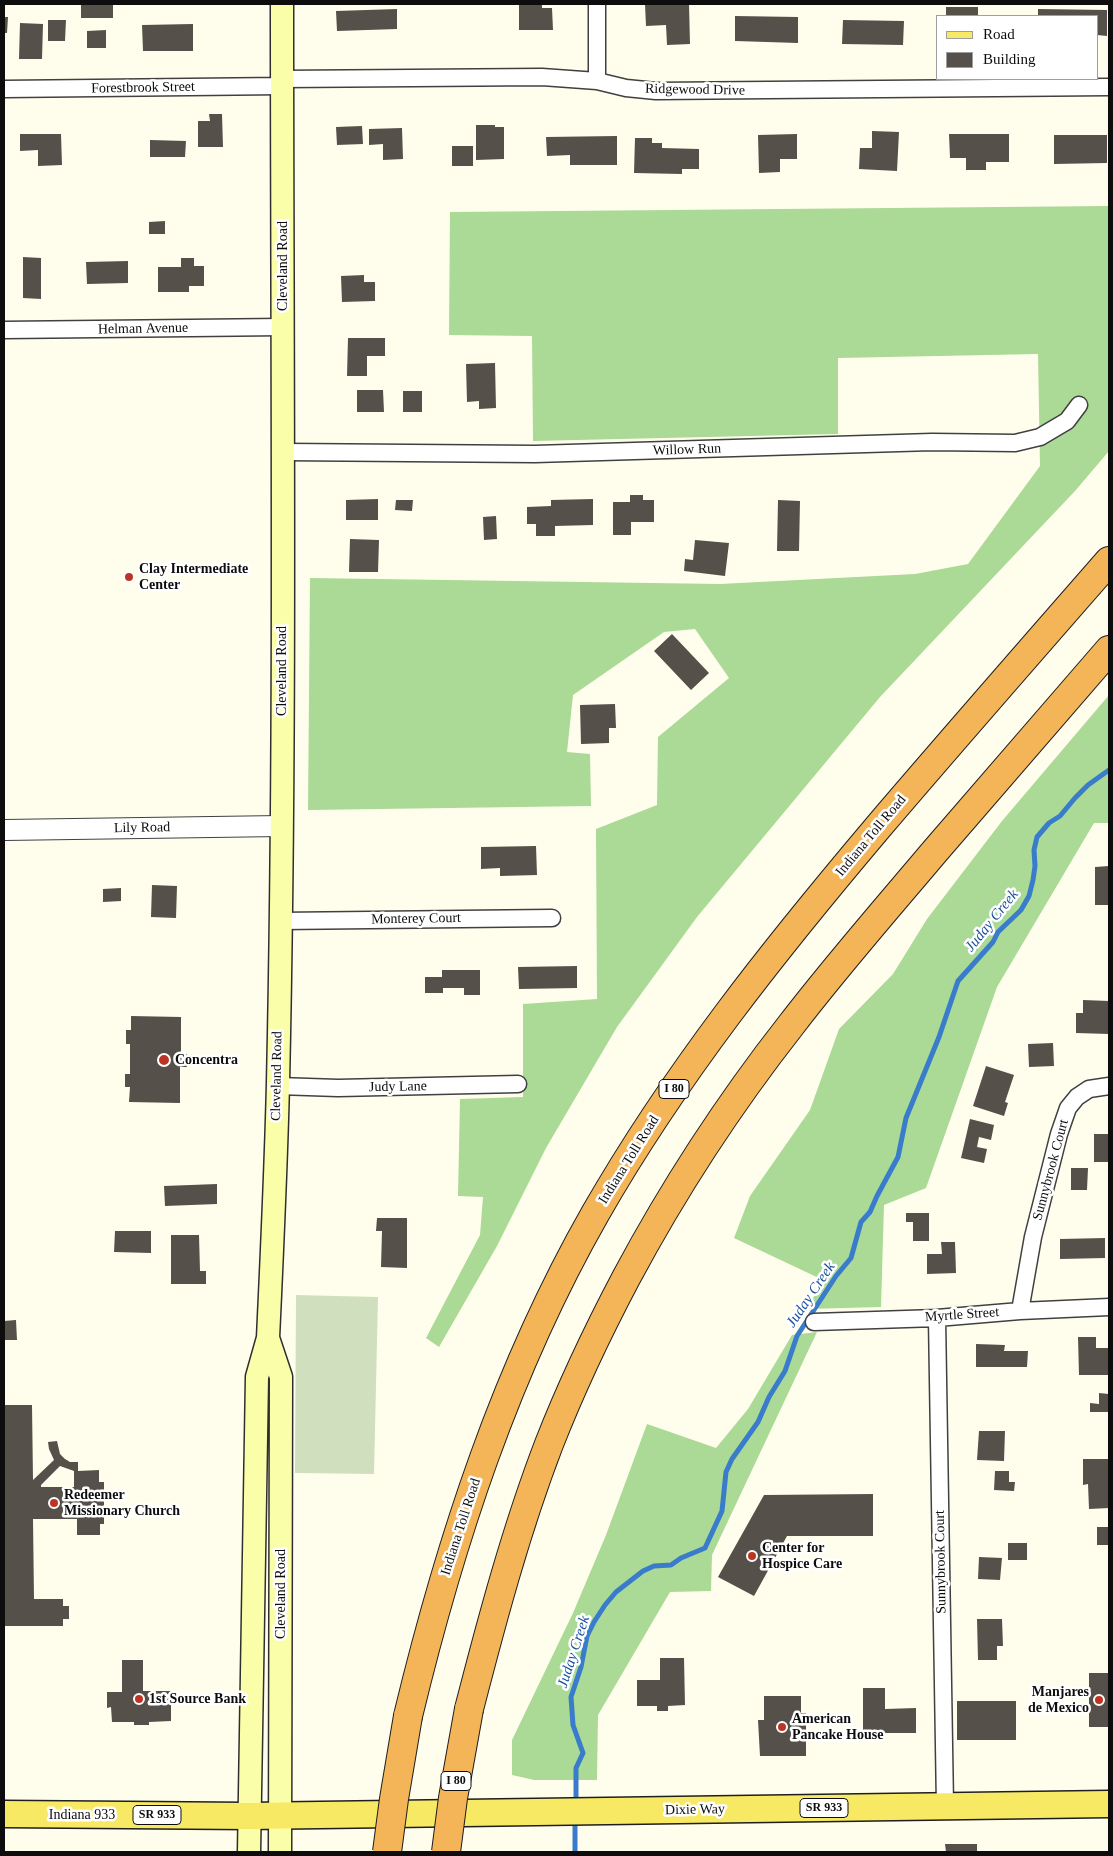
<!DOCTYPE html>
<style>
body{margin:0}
#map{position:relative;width:1113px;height:1856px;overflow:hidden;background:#fffeed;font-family:Georgia,serif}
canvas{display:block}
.frame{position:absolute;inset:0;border:5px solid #0d0d0d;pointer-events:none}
.legend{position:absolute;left:936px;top:15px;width:162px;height:65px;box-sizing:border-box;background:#fff;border:1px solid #9e9e9e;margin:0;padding:6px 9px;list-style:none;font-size:15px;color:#0d0d0d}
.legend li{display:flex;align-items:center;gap:10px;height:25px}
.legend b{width:25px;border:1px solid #9e9e9e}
</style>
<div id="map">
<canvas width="1113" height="1856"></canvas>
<div class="frame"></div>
<ul class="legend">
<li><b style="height:6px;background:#f7e964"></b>Road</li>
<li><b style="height:14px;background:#555049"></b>Building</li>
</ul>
</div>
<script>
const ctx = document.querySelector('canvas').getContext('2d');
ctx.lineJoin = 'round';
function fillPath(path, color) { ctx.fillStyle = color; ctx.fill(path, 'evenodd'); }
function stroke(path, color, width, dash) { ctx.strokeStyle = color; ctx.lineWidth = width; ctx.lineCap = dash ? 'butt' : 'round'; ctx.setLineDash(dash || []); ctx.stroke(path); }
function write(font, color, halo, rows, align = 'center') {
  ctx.font = font + ' Georgia,serif'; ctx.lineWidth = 5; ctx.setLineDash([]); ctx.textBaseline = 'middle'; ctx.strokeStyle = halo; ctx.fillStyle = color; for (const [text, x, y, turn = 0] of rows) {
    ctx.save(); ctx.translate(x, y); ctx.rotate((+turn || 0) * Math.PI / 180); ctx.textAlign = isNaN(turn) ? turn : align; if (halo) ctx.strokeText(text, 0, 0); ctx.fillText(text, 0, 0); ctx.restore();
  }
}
fillPath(new Path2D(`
 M1109,206v245l-34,40 -195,206 -183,220 -80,110 -71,121 -49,98 -58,101 -13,-9 54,-103 3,-38 -25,-1 2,-97 63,-2v-93l74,-5 -1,-170 61,-24 1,-68 71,-59 -34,-49 -31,3 -91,63 -6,57 23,2 1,52 -283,4 2,-232 410,6 195,-10 53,-10 72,-98 -2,-112 -200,4v76l-305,7 -1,-105 -83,-1 1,-123z
 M1109,695v128h-15l-97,164 -71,201 -42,17 -3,102 -74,2 16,-29 -89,-42 16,-42 60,-86 29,-81 54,-55 34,-55 75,-98z
 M817,1332l-105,223 -1,36 -41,1 -72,123 -1,65h-63l-22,-5v-35l61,-127 33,-78 41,-111 69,24 32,-39 44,-74z`), '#abd996');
fillPath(new Path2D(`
 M296,1295l82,2 -4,177 -79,-1z`), '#d0e0be');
stroke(new Path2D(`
 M576,1803v-35l7,-15 -10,-28 -2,-28 10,-30 6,-31 7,-14 11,-17 11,-13 27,-21 11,-5 17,-1 10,-7 24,-10 17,-37 4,-39 6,-13 26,-37 11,-25 16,-26 12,-35 39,-60 15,-18 10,-36 9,-10 7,-16 21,-39 8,-39 33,-81 19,-56 35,-39 5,-10 23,-22 8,-14 4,-16 2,-14 -1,-16 3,-13 12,-14 11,-7 15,-18 13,-13 21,-15
 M575,1852v-33`), '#3a7ccc', 5);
fillPath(new Path2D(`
 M81,4h32v14h-32z
 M519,4h23v4h10l1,22h-34z
 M645,4h44l1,40 -23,1 -1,-20 -20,1z
 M946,7h32v9h-32z
 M397,9v20l-60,2 -1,-20z
 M1038,9l69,1v26l-10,-1v-19h-59z
 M735,16l63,1v26l-63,-2z
 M4,17h4l-1,16h-3z
 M48,20h18l-1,21h-17z
 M843,20l61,1 -1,24 -61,-1z
 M20,23l23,1 -1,35h-23z
 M193,24v27h-50l-1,-26z
 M106,30v18h-19v-17z
 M209,114h13l1,33h-25v-26h12z
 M476,125h19v2h9v32l-28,1z
 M362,126l1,18 -26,1 -1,-18z
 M402,128l1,31 -20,1v-16l-14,1v-16z
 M872,131l27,1 -2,39 -38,-2 1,-21h12z
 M20,134h41l1,31 -24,1v-16l-18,1z
 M797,134v25h-17v13l-21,1 -1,-38z
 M949,134h60v28h-23v8h-20v-12h-16z
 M1054,135h53v28l-53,1z
 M617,136v29h-47v-10l-23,1 -1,-19z
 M635,138h17v5h10v5l37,1v20h-17v5l-48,-1z
 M150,140l36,1 -1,16h-35z
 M452,146h21v20h-21z
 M165,221v13h-16v-12z
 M23,257l18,1v41l-18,-1z
 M181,258h13v8h10v20h-15v6h-31v-25h23z
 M128,261v22l-41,1 -1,-22z
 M364,275v7h11v19l-33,1 -1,-26z
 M348,338h37v18h-18v20h-20z
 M495,363l1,45 -17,1v-8l-12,1 -1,-38z
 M357,390h26l1,22h-27z
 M403,391h19v21h-19z
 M630,495h13v5h11v22h-23v13h-18v-33h17z
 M378,499v21h-32v-20z
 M593,499v26l-38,1v10h-19v-12h-9v-17l24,-1v-6z
 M396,500h17l-1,11 -17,-1z
 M778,500l22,1 -1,50h-22z
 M496,516l1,23 -13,1 -1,-23z
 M350,539l29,1 -1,32h-29z
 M695,540l34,3 -4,33 -41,-5 1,-12 8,1z
 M672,634l37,39 -18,17 -37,-39z
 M615,704l1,24h-7v15l-28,1 -1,-39z
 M536,846l1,29 -37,1v-8l-19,1v-22z
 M1109,866v39h-14v-38z
 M152,885l25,1 -1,32 -25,-1z
 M121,888v13l-18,1v-13z
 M577,966v22l-58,1 -1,-22z
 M442,970h38v25h-16v-7h-21v5h-18v-16h17z
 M1083,1000l26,1v33l-33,-1v-20h7z
 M131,1016l50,1v36l6,1v13h-7v36l-51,-1 1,-15h-5v-13h5v-30h-4v-14h5z
 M1053,1043l1,23 -25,1 -1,-23z
 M986,1066l28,9 -9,27 3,1 -4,13 -31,-10z
 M970,1119l24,6 -3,15 -12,-3 -2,10 10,2 -3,14 -23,-5z
 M1094,1134h15v28h-15z
 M1071,1168h17l-1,22h-16z
 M217,1184v20l-52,2 -1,-20z
 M906,1213h23v28h-16v-19h-7z
 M377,1218h30v50l-26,-1 1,-36h-6z
 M115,1231h36v22l-37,-1z
 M171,1235h28l1,36h6v13h-35z
 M1105,1238v20l-45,1v-20z
 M941,1242h14l1,31 -29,1v-20h15z
 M16,1320l1,20h-13v-19z
 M1078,1337h18v11h13v27h-30z
 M976,1344l29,1 -1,6h24l-1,16h-51z
 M1099,1393l10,1v18h-19v-9l9,1z
 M4,1405h28l1,75 21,-20 -5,-11 -1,-7 9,-1 3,13 5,5 5,3h8v9l21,-1v12h5v42h-4v11h-23v-16h-44l1,80h29v7h6v13h-6v7h-59zM60,1466l14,5v16h-33v-2z
 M979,1431h26l-1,30 -27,-1z
 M1083,1459h26v49l-20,1 -1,-25 -5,1z
 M995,1471h14v11h6l-1,9 -20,-1z
 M873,1494v42h-86l-33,60 -36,-19 46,-82z
 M1097,1527h12v18h-12z
 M1008,1543h19v17h-19z
 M979,1557l23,1 -2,22 -22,-1z
 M977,1619h25l1,27h-6v14h-19z
 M660,1658h24l1,47 -17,1v5h-11v-5h-20v-26h23z
 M122,1660h21v31h28v30l-22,1v3h-15v-3h-22l-1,-15 -4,1v-16h15z
 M1089,1673h20v54h-20z
 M863,1688h22v21l31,-1v25h-53z
 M764,1696h37v17h5v43h-46l-2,-36h6z
 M957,1701h59v39h-59z
 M945,1844h32v8h-31z`), '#555049');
const minor = new Path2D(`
 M282,79l260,-2 55,4 29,7 30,3 453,-4
 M597,81v-77
 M4,89l278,-3
 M4,330l279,-3
 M283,452l252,2 397,-12 83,1 25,-6 27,-16 12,-16
 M280,921l272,-3
 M278,1086l60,2 180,-4
 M1020,1311l13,-74 26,-103 9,-26 9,-11 12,-8 20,-3
 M937,1318l8,488
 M814,1322l123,-4 83,-7 89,-4`);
const tertiary = new Path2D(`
 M4,830l277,-4`);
const secondary = new Path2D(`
 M268,1338l13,39 -1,475
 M249,1852l8,-475 11,-39c4,-85 8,-170 10,-255 8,-359 4,-719 4,-1079`);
const primary = new Path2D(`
 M4,1814l245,2 860,-12`);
const motorway = new Path2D(`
 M469,1709c23,-89 47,-179 80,-265 22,-56 49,-113 77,-166 47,-88 103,-174 165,-253 46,-60 96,-117 145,-175 57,-66 115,-133 173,-200
 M408,1716c42,-174 98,-346 187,-502 80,-140 180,-265 284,-388 76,-89 153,-177 230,-265`);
stroke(minor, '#404040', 19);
stroke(tertiary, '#404040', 22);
stroke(secondary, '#2f2f2f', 25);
stroke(primary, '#1e1e1e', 29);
stroke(motorway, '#1e1e1e', 30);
stroke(minor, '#fff', 16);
stroke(tertiary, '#fff', 20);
stroke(secondary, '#fbfea8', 22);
stroke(primary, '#f7e964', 26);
stroke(motorway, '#f3b557', 28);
const motorwayBridge = new Path2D(`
 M387,1852l7,-53 14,-83
 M446,1852l7,-54 16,-89`);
stroke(motorwayBridge, '#1e1e1e', 30, []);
stroke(motorwayBridge, '#f3b557', 28);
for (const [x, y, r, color] of [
 [129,577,5,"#bb3526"],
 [164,1060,6,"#bb3526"],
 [54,1503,5,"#bb3526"],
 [752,1556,5,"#bb3526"],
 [139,1699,5,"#bb3526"],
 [1099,1700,5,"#bb3526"],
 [782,1727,5,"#bb3526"]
]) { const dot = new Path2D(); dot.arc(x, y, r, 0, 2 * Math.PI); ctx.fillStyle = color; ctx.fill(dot); stroke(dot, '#fff', 2); }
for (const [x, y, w] of [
 [674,1089,30],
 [456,1781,30],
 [824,1808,48],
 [157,1815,48]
]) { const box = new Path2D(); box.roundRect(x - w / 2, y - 9.5, w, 19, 4); ctx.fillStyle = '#fff'; ctx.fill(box); stroke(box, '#0d0d0d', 1); }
write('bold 12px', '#0d0d0d', null, [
 ["I 80",674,1089],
 ["I 80",456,1781],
 ["SR 933",824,1808],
 ["SR 933",157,1815]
]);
write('14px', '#0d0d0d', '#fff', [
 ["Forestbrook Street",143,88,-1],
 ["Ridgewood Drive",695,90,1],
 ["Cleveland Road",283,266,-90],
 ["Helman Avenue",143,329,-1],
 ["Willow Run",687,450,-2],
 ["Cleveland Road",282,671,-90],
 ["Lily Road",142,828,-1],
 ["Indiana Toll Road",871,836,-50],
 ["Monterey Court",416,919,-1],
 ["Cleveland Road",277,1076,-89],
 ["Judy Lane",398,1087,-1],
 ["Indiana Toll Road",629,1160,-58],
 ["Sunnybrook Court",1051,1170,-75],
 ["Myrtle Street",962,1315,-4],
 ["Indiana Toll Road",461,1527,-72],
 ["Sunnybrook Court",941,1562,-91],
 ["Cleveland Road",281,1594,-90],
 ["Dixie Way",695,1810,-1],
 ["Indiana 933",82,1815]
]);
write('bold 14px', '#0d0d0d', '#fff', [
 ["Clay Intermediate",139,569],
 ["Center",139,585],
 ["Concentra",175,1060],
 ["Redeemer",64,1495],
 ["Missionary Church",64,1511],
 ["Center for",762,1548],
 ["Hospice Care",762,1564],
 ["Manjares",1089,1692,"right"],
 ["de Mexico",1089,1708,"right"],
 ["1st Source Bank",149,1699],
 ["American",792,1719],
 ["Pancake House",792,1735]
], 'left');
write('italic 15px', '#174f9d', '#fff', [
 ["Juday Creek",992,921,-51],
 ["Juday Creek",811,1295,-56],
 ["Juday Creek",574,1652,-72]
]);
</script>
